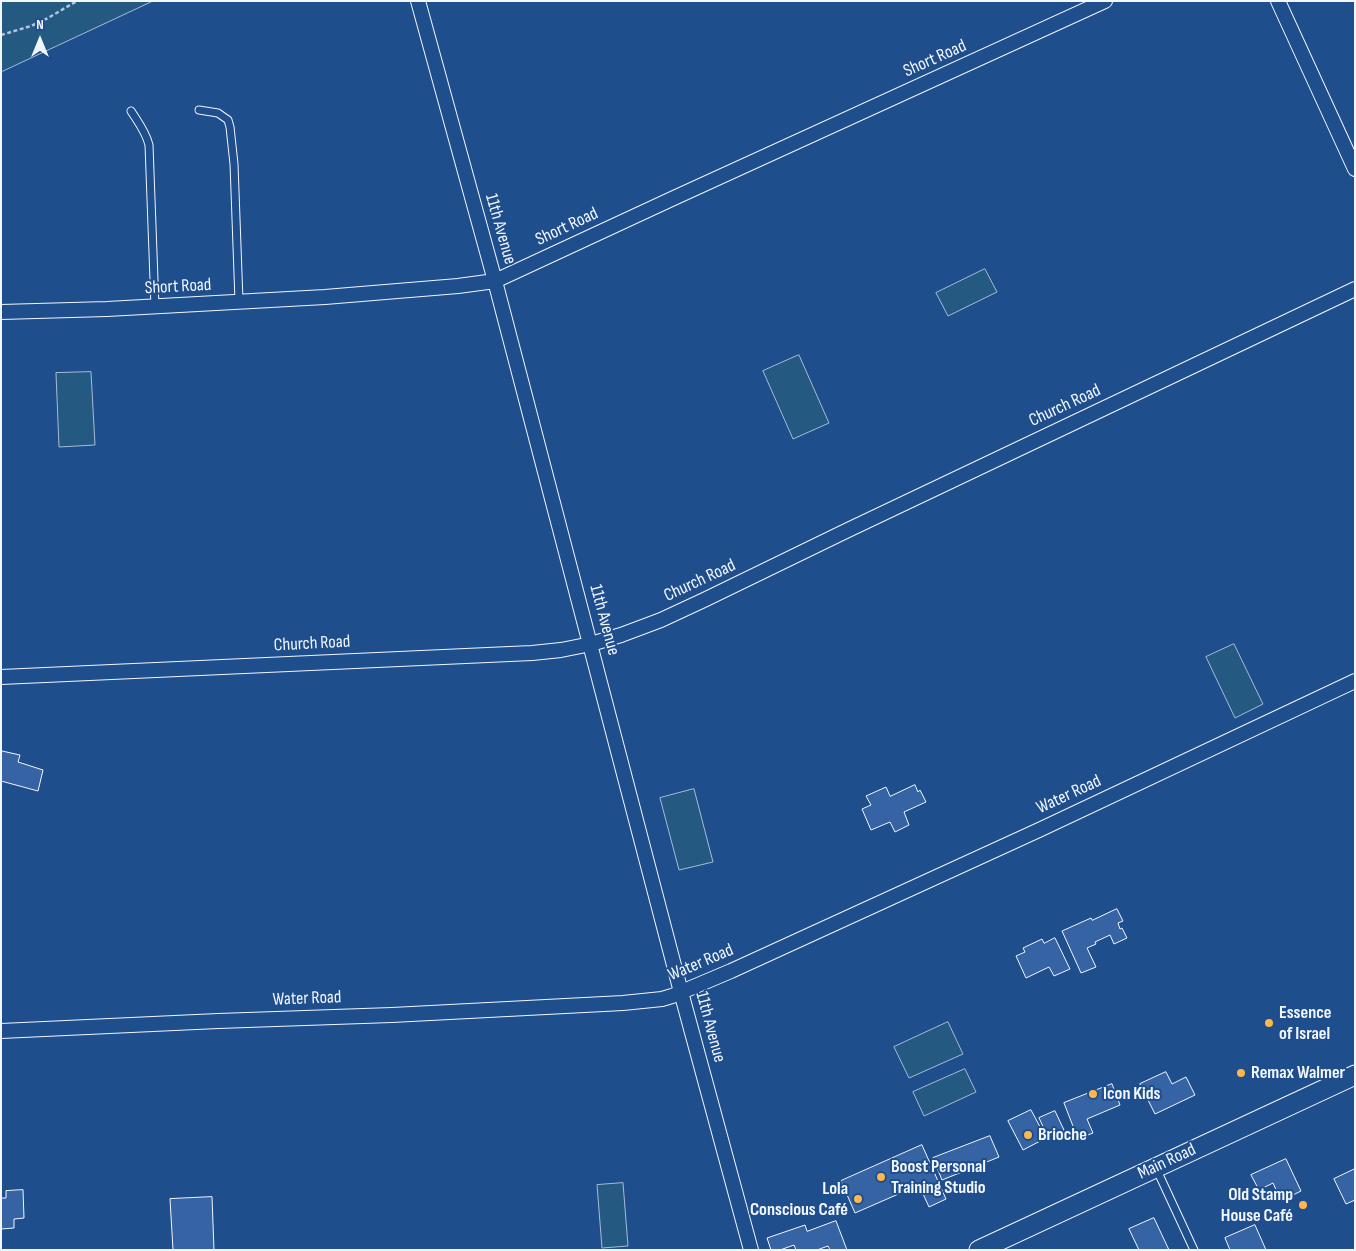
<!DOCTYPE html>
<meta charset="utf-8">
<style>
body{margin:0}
#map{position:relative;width:1356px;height:1251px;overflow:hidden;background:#1f4e8c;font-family:"Sofia Sans Condensed",sans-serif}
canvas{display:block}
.frame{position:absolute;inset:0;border:2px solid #f2f6ff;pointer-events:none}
.north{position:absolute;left:15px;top:15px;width:50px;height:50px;-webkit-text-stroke:4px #1f4e8c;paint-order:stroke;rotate:0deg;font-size:14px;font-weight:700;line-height:20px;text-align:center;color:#f2f6ff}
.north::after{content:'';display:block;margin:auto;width:18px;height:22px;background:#f2f6ff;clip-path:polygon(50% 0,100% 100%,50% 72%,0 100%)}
</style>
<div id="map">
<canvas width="1356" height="1251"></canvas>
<div class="frame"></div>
<div class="north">N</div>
</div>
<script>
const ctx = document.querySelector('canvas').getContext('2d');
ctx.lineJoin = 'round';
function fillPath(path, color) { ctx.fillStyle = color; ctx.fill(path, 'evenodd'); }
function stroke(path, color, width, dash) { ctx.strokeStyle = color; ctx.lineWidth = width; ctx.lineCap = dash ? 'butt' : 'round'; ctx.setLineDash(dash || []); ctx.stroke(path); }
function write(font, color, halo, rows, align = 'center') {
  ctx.font = font + ' "Sofia Sans Condensed",sans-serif'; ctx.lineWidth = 4; ctx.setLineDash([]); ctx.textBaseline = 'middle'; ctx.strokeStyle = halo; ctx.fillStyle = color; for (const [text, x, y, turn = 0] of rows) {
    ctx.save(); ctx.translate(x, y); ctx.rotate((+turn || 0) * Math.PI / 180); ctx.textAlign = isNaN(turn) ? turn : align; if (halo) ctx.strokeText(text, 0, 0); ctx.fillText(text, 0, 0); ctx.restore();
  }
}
const green = new Path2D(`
 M1,1h152l-152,71z
 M985,269l12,23 -49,24 -12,-23z
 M799,355l30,68 -36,16 -30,-68z
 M91,372l4,73 -36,2 -3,-74z
 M1234,644l29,60 -28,14 -29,-61z
 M694,789l19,73 -34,8 -19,-72z
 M948,1022l15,32 -54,24 -15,-31z
 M965,1069l11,23 -52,24 -11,-24z
 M623,1183l5,63 -26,2 -5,-63z`);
fillPath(green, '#245a82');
stroke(green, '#a8bbd7', 1);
const building = new Path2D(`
 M2,751l18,4 -2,7 25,8 -5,21 -37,-10z
 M915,785l3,7 2,-2 6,12 -22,10 5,13 -14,7 -5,-10 -19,8 -9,-21 9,-4 -5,-9 20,-9 4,9z
 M1117,909l6,12 -5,2 2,6 2,-1 5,10 -13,6 -4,-9 -15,7 1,2 -9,4 9,19 -15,6 -19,-42 29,-13 1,2z
 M1055,938l15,31 -16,7 -5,-9 -23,11 -10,-22 9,-4 -2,-4 19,-9 2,4z
 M1166,1072l6,12 14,-7 9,18 -40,19 -15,-30z
 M1112,1084l8,21 -33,14 6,14 -15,6 -14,-36z
 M1031,1110l15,28 -23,12 -15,-29z
 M1055,1111l9,19 -16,7 -9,-19z
 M990,1136l9,21 -57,23 -9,-22z
 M922,1145l24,54 -17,8 -10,-22 -64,28 -14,-32z
 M1286,1159l15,32 -20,10 -8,-18 -14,7 -8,-15z
 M1355,1169v31l-9,4 -12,-25z
 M23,1190l1,28 -10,1v9l-13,1v-31h5v-7z
 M212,1197l2,53h-41l-3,-51z
 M1154,1218l15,32h-30l-10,-21z
 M836,1221l11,29h-17l-2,-4 -11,4h-21l-2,-5 -14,5h-9l-4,-12 38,-13 2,6z
 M1255,1225l11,25h-36l-5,-12z`);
fillPath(building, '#3563a3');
stroke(building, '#f2f6ff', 1);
const lane = new Path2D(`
 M199,110l19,3 10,7 2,7 4,37 5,137
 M131,111c7,11 15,21 18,34l6,162
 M1156,1168l38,82`);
const street = new Path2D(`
 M418,1l77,280 186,711 70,258
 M1278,1l77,168
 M1,312l106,-3 218,-12 133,-11 37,-5 181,-84 429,-196
 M1,677l531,-24 29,-3 30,-6 30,-9 40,-15 43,-20 144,-70 507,-241
 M1,1031l217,-10 174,-6 231,-12 39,-4 10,-3 59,-25 308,-141 316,-149`);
const secondary = new Path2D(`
 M979,1250l376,-175`);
stroke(lane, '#f2f6ff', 9);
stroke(street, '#f2f6ff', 16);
stroke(secondary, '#f2f6ff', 21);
stroke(new Path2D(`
 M1,35l30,-9 17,-8 29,-17`), '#b3c4dc', 2.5, [4, 2.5]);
stroke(lane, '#1f4e8c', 7);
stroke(street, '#1f4e8c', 14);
stroke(secondary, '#1f4e8c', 19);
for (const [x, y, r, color] of [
 [1269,1023,5,"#ffb74d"],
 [1241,1073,5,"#ffb74d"],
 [1093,1094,5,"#ffb74d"],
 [1028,1135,5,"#ffb74d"],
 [881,1177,5,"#ffb74d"],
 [858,1199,5,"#ffb74d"],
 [1303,1205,5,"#ffb74d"]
]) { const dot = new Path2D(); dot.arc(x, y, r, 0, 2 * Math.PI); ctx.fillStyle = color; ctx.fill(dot); stroke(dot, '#1f4e8c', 2); }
write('18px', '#f2f6ff', '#1f4e8c', [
 ["Short Road",935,59,-24],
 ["Short Road",567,227,-25],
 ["11th Avenue",500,229,74],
 ["Short Road",178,287,-3],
 ["Church Road",1065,406,-25],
 ["Church Road",700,581,-25],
 ["11th Avenue",604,620,75],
 ["Church Road",312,644,-3],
 ["Water Road",1069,795,-25],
 ["Water Road",701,963,-23],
 ["Water Road",307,999,-2],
 ["11th Avenue",710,1027,75],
 ["Main Road",1167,1162,-25]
]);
write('bold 18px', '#f2f6ff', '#1f4e8c', [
 ["Essence",1279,1013],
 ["of Israel",1279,1034],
 ["Remax Walmer",1251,1073],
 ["Icon Kids",1103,1094],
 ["Brioche",1038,1135],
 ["Boost Personal",891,1167],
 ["Training Studio",891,1188],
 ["Lola",848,1189,"right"],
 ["Conscious Café",848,1210,"right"],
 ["Old Stamp",1293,1195,"right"],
 ["House Café",1293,1216,"right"]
], 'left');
</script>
